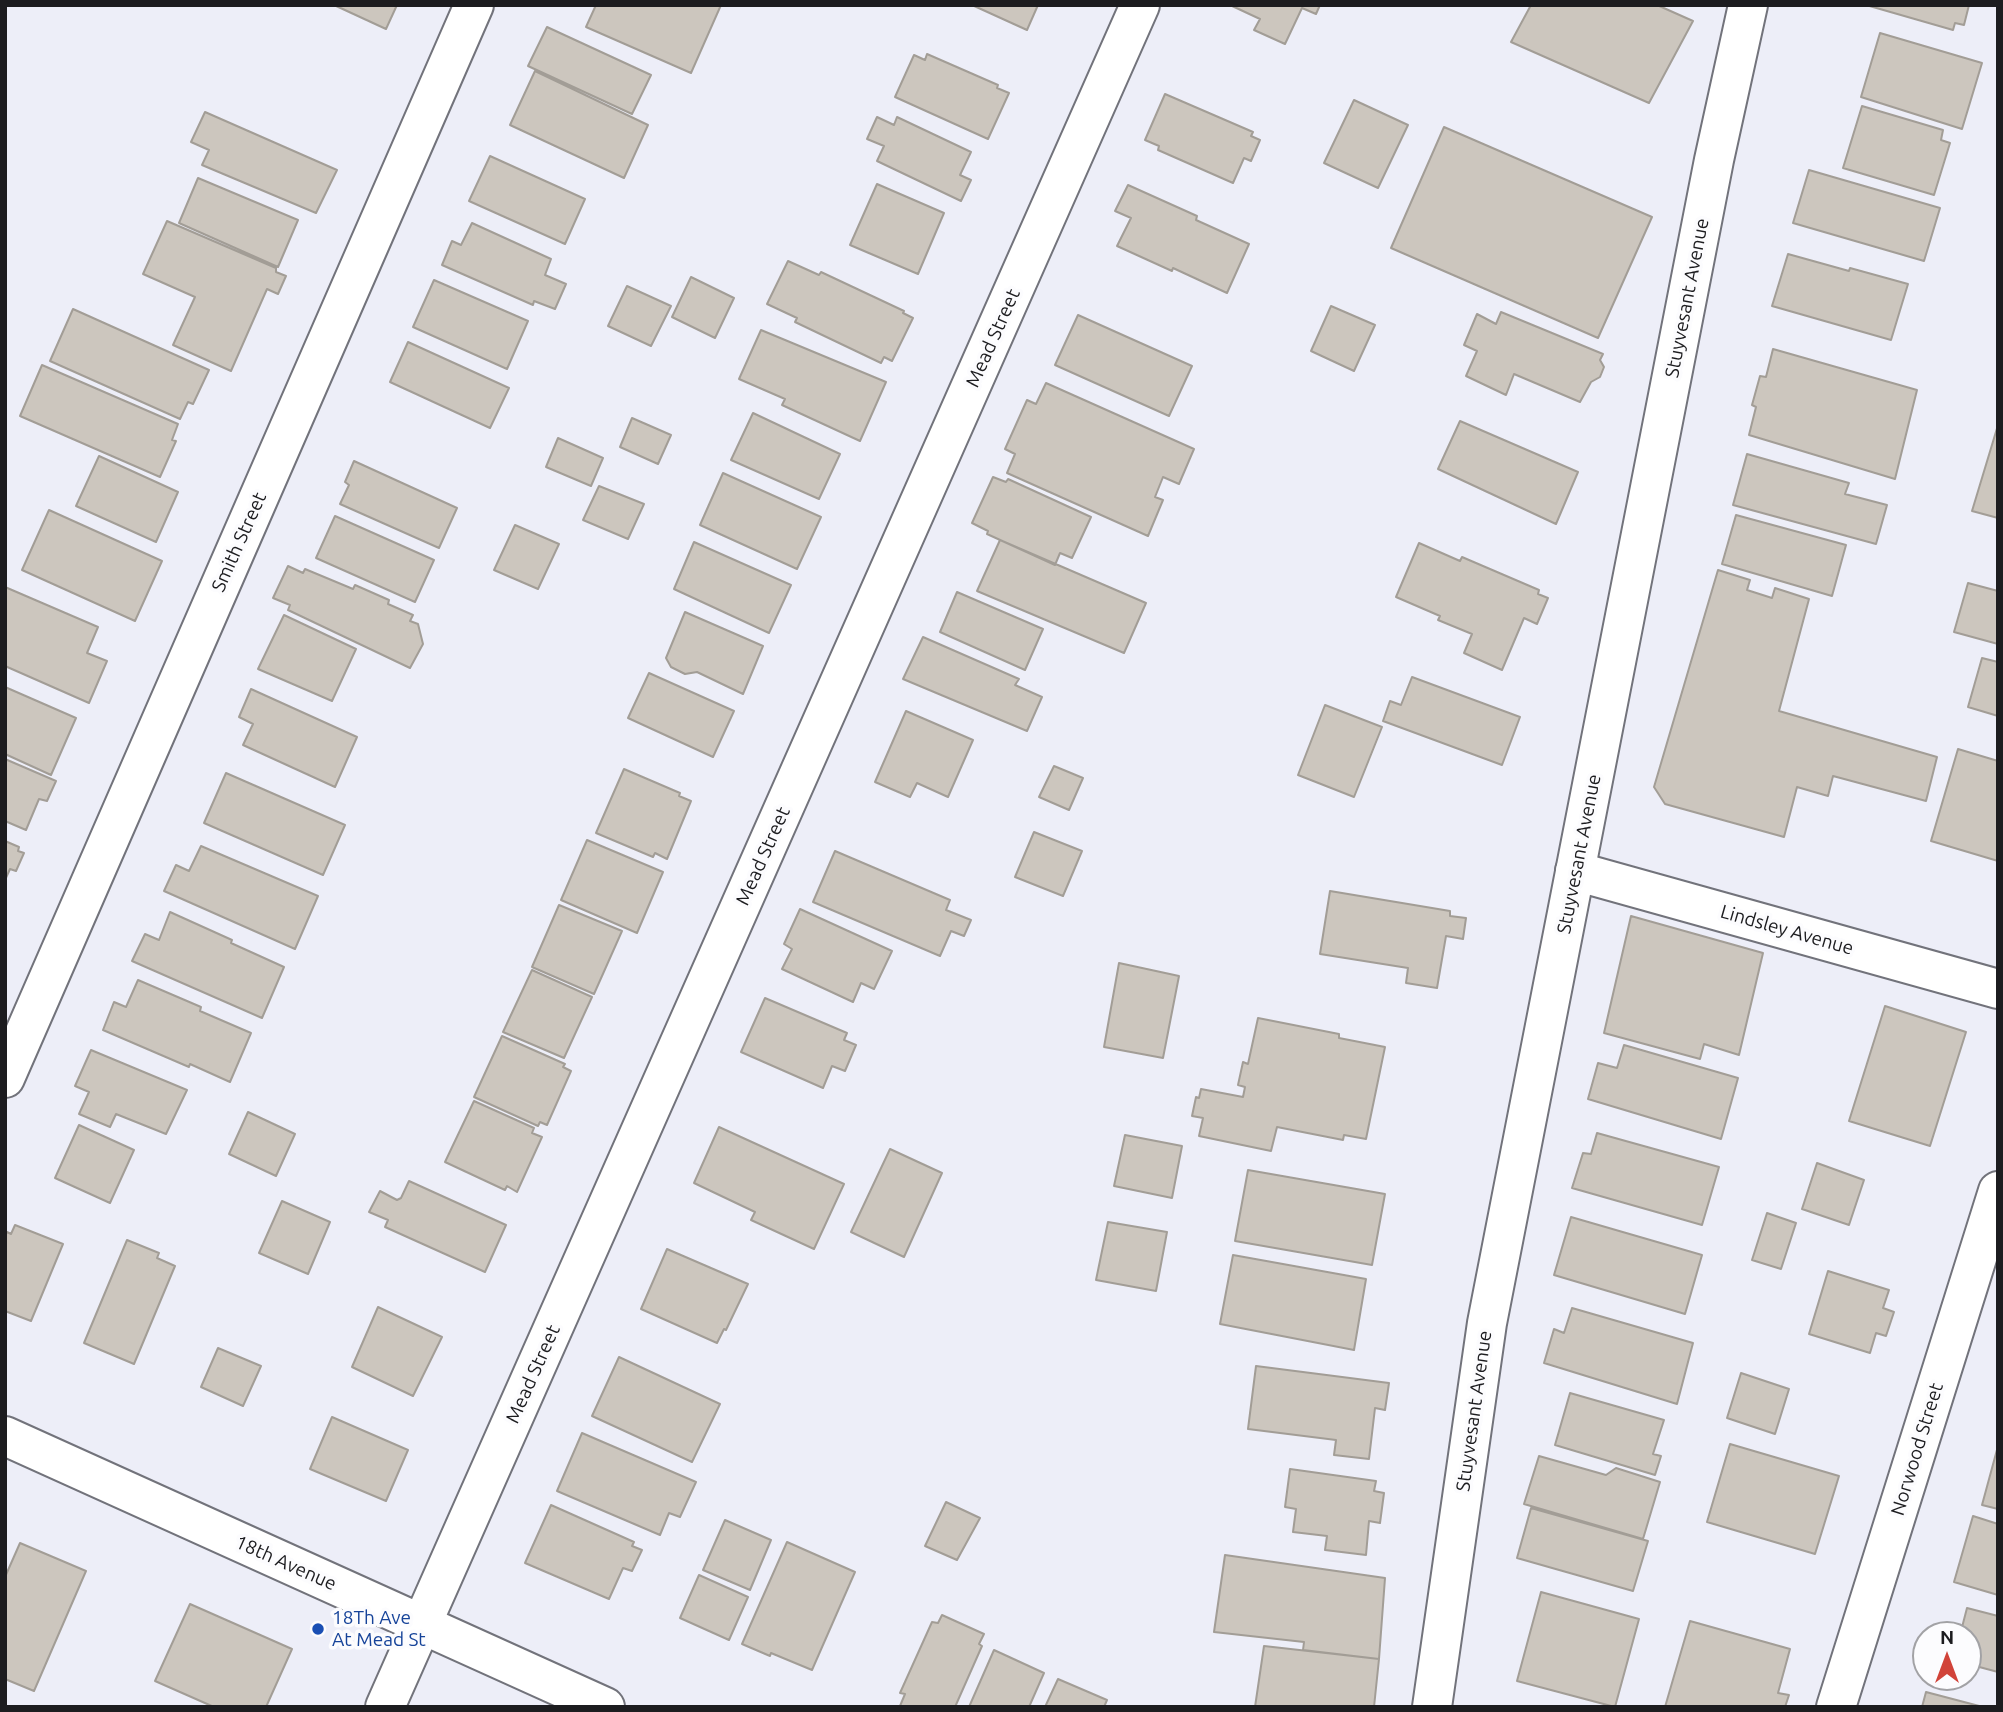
<!DOCTYPE html>
<style>
body{margin:0}
#map{position:relative;width:2003px;height:1712px;overflow:hidden;background:#edeef8;font-family:Ubuntu,sans-serif}
canvas{display:block}
.frame{position:absolute;inset:0;border:7px solid #1c1c1f;pointer-events:none}
.north{position:absolute;left:1912px;top:1621px;width:70px;height:70px;box-sizing:border-box;background:#fcfcfe;border:2px solid #a2a2a5;border-radius:50%;rotate:0deg;font-size:19px;font-weight:700;line-height:28px;text-align:center;color:#1c1c1f}
.north::after{content:'';display:block;margin:auto;width:24px;height:32px;background:#d14339;clip-path:polygon(50% 0,100% 100%,50% 72%,0 100%)}
</style>
<div id="map">
<canvas width="2003" height="1712"></canvas>
<div class="frame"></div>
<div class="north">N</div>
</div>
<script>
const ctx = document.querySelector('canvas').getContext('2d');
ctx.lineJoin = 'round';
function fillPath(path, color) { ctx.fillStyle = color; ctx.fill(path, 'evenodd'); }
function stroke(path, color, width, dash) { ctx.strokeStyle = color; ctx.lineWidth = width; ctx.lineCap = dash ? 'butt' : 'round'; ctx.setLineDash(dash || []); ctx.stroke(path); }
function write(font, color, halo, rows, align = 'center') {
  ctx.font = font + ' Ubuntu,sans-serif'; ctx.lineWidth = 7; ctx.setLineDash([]); ctx.textBaseline = 'middle'; ctx.strokeStyle = halo; ctx.fillStyle = color; for (const [text, x, y, turn = 0] of rows) {
    ctx.save(); ctx.translate(x, y); ctx.rotate((+turn || 0) * Math.PI / 180); ctx.textAlign = isNaN(turn) ? turn : align; if (halo) ctx.strokeText(text, 0, 0); ctx.fillText(text, 0, 0); ctx.restore();
  }
}
const building = new Path2D(`
 M334,5h63l-11,24z
 M596,5h125l-30,68 -105,-46z
 M972,5h66l-11,25z
 M1230,5h90l-4,9 -14,-6 -17,36 -31,-14 6,-11z
 M1531,5h126l36,16 -44,82 -138,-61z
 M1866,5h103l-5,20 -9,-2 -2,7z
 M547,27l104,48 -19,39 -104,-48z
 M1880,33l102,30 -20,66 -101,-32z
 M927,54l71,31 -1,3 12,5 -21,46 -93,-42 19,-42 11,5z
 M535,71l113,54 -24,53 -114,-53z
 M1165,94l88,38 -2,4 9,4 -9,21 -7,-3 -11,25 -75,-33 1,-4 -14,-6z
 M1354,100l54,25 -30,63 -54,-25z
 M1862,106l81,24 -2,10 9,3 -16,52 -91,-27z
 M205,112l132,58 -21,43 -114,-48 7,-15 -18,-8z
 M877,117l17,8 3,-8 74,35 -11,23 11,5 -10,21 -84,-40 7,-15 -17,-7z
 M1444,127l208,90 -54,121 -207,-90z
 M490,156l95,43 -20,45 -96,-43z
 M1809,170l131,38 -16,53 -131,-38z
 M198,178l100,42 -20,47 -99,-44z
 M877,184l67,29 -26,61 -68,-29z
 M1128,185l69,31 -1,4 53,24 -22,49 -54,-25 -1,3 -55,-25 14,-28 -16,-7z
 M167,221l109,47v4l10,4 -8,18 -11,-5 -36,82 -58,-26 22,-48 -52,-23z
 M472,223l79,36 -6,16 21,9 -11,25 -21,-8 -1,4 -91,-40 10,-24 9,4z
 M1788,254l61,17 1,-3 58,16 -17,56 -119,-34z
 M788,261l31,14 2,-3 83,39 -1,2 10,5 -21,43 -8,-4 -3,6 -86,-41 2,-4 -30,-14z
 M691,277l43,21 -19,40 -43,-21z
 M434,280l94,41 -21,48 -94,-42z
 M627,286l44,20 -20,40 -43,-20z
 M1331,306l44,19 -21,46 -43,-20z
 M73,309l136,61 -16,34 -5,-2 -8,17 -130,-58z
 M1501,312l102,42 -3,6 4,7 -4,10 -9,5 -11,20 -66,-28 -8,21 -40,-19 11,-25 -13,-6 13,-31 19,10z
 M1078,315l114,51 -23,50 -114,-51z
 M761,330l125,52 -26,59 -78,-36 3,-6 -46,-20z
 M408,342l101,46 -19,40 -100,-46z
 M1773,349l144,41 -22,89 -146,-44 7,-28 -4,-2 8,-29 6,1z
 M42,365l136,59 -6,16 4,1 -16,36 -140,-61z
 M1046,383l148,66 -15,35 -16,-7 -8,20 8,3 -15,36 -141,-63 8,-19 -10,-5 22,-49 9,4z
 M753,413l87,41 -21,45 -88,-39z
 M632,418l39,17 -13,29 -38,-17z
 M1460,421l118,51 -22,52 -118,-55z
 M1998,425v93l-26,-7z
 M558,438l45,20 -12,28 -45,-19z
 M1747,454l102,29 -4,11 42,11 -11,39 -143,-39z
 M99,456l79,36 -22,50 -80,-36z
 M354,461l103,47 -18,40 -99,-44 9,-19 -4,-3z
 M723,473l98,44 -24,52 -97,-44z
 M993,477l13,5 2,-3 83,38 -19,41 -12,-5 -5,12 -68,-31 1,-3 -16,-8z
 M599,486l45,18 -16,35 -45,-19z
 M49,510l113,51 -27,60 -113,-51z
 M1736,515l110,30 -14,51 -110,-32z
 M335,516l99,44 -19,42 -99,-44z
 M515,525l44,19 -21,45 -44,-19z
 M1000,540l146,63 -22,50 -147,-62z
 M694,542l97,43 -22,48 -95,-44z
 M1419,543l41,18 2,-4 77,33 -1,4 10,4 -11,26 -13,-6 -22,52 -38,-17 8,-19 -34,-14 2,-4 -44,-19z
 M288,566l15,7 2,-4 48,20 2,-4 34,15 -1,4 25,11 -3,6 8,3 5,20 -13,24 -122,-58 2,-5 -17,-7z
 M1718,570l32,10 -3,10 25,8 3,-10 34,11 -30,112 158,46 -11,44 -93,-25 -5,20 -31,-9 -13,50 -119,-33 -11,-17z
 M1968,583l30,8v53l-44,-12z
 M5,587l93,40 -11,26 20,8 -18,42 -84,-37z
 M957,592l86,37 -18,41 -85,-38z
 M685,612l78,34 -20,48 -46,-22 -12,2 -14,-7 -5,-9z
 M284,615l72,34 -24,52 -74,-32z
 M923,637l96,42 -4,6 27,12 -15,34 -124,-52z
 M1982,658l16,4v54l-30,-9z
 M649,673l85,38 -21,46 -85,-39z
 M1412,677l108,40 -18,48 -119,-44 7,-20 11,4z
 M5,687l71,31 -25,57 -46,-21z
 M251,689l106,48 -22,50 -92,-42 10,-21 -14,-7z
 M1325,705l57,22 -28,70 -56,-22z
 M906,711l67,29 -25,57 -31,-14 -7,14 -35,-15z
 M1958,749l40,12v100l-67,-20z
 M5,759l51,22 -9,20 -8,-2 -13,31 -21,-9z
 M1054,766l29,12 -14,32 -30,-13z
 M624,769l56,24 -1,3 12,5 -24,58 -12,-6 -2,4 -57,-24z
 M226,773l119,52 -22,50 -119,-52z
 M1034,832l48,19 -19,45 -48,-19z
 M587,840l76,32 -26,61 -76,-33z
 M5,841l14,6 -1,4 6,2 -8,18 -6,-2 -5,11z
 M201,846l117,50 -23,53 -131,-58 12,-26 13,6z
 M835,851l115,49 -4,10 25,10 -7,16 -13,-5 -11,25 -127,-54z
 M1330,891l120,20v5l16,2 -3,21 -17,-3 -9,52 -31,-5 2,-15 -88,-14z
 M559,905l63,26 -28,63 -62,-27z
 M800,909l92,42 -18,38 -13,-6 -8,19 -71,-33 10,-20 -8,-5z
 M170,912l62,28 -1,3 53,24 -22,51 -130,-57 13,-27 14,6z
 M1631,916l132,37 -24,102 -35,-11 -4,15 -96,-26z
 M1119,963l60,13 -16,82 -59,-11z
 M532,970l60,27 -28,61 -61,-26z
 M138,980l63,27 -1,4 51,22 -21,49 -40,-18 -1,3 -86,-37 11,-28 12,5z
 M765,998l82,35 -3,7 12,5 -11,26 -13,-5 -9,22 -82,-36z
 M1885,1006l81,26 -36,114 -81,-25z
 M1258,1018l81,16v4l46,9 -19,92 -22,-4 -1,5 -66,-13 -6,24 -72,-15 4,-18 -11,-2 4,-19 3,1 2,-9 42,8 2,-10 -7,-2 5,-23 5,2z
 M502,1036l63,28 -2,3 8,4 -24,54 -7,-3 -2,4 -64,-29z
 M1624,1045l114,33 -17,61 -133,-40 10,-36 19,5z
 M91,1050l96,40 -21,44 -50,-20 -6,13 -31,-13 10,-22 -14,-6z
 M474,1101l60,27 -2,5 10,4 -25,55 -10,-6 -2,4 -60,-28z
 M248,1112l47,22 -19,42 -47,-22z
 M79,1125l55,25 -24,53 -55,-25z
 M719,1127l125,57 -30,65 -63,-29 4,-8 -61,-29z
 M1597,1133l122,34 -17,58 -130,-37 11,-35 8,1z
 M1125,1135l57,11 -10,52 -58,-12z
 M890,1149l52,24 -38,84 -53,-25z
 M1817,1163l47,17 -15,45 -47,-16z
 M1248,1170l137,24 -13,71 -137,-24z
 M409,1181l97,44 -21,47 -100,-45 3,-7 -19,-8 11,-21 17,9 4,-2z
 M282,1201l48,21 -22,52 -49,-21z
 M1767,1213l29,10 -15,46 -29,-9z
 M1571,1217l131,38 -17,59 -131,-39z
 M1108,1222l59,10 -11,59 -60,-11z
 M15,1225l48,19 -32,77 -26,-10v-74l2,-5 4,2z
 M127,1240l32,13 -2,5 18,8 -41,98 -50,-21z
 M667,1249l81,35 -22,46 -2,-1 -7,14 -76,-34z
 M1233,1255l133,24 -12,71 -134,-26z
 M1828,1271l61,19 -6,18 11,4 -8,24 -10,-3 -6,20 -61,-19z
 M378,1307l64,30 -29,59 -61,-29z
 M1572,1308l121,35 -16,61 -133,-41 10,-34 10,4z
 M218,1348l43,18 -18,40 -42,-19z
 M619,1357l101,47 -28,58 -100,-46z
 M1256,1366l133,17 -4,27 -10,-2 -6,51 -35,-4 2,-15 -88,-11z
 M1741,1373l48,16 -14,45 -48,-16z
 M1570,1393l94,27 -11,34 8,2 -6,19 -100,-30z
 M332,1417l76,33 -22,51 -76,-32z
 M582,1433l114,49 -16,35 -11,-4 -9,22 -103,-44z
 M1730,1444l109,32 -24,78 -108,-32z
 M1998,1446v63l-16,-4z
 M1539,1456l67,19 10,-7 44,14 -17,57 -119,-35z
 M1290,1469l86,12 -2,10 10,2 -4,30 -11,-2 -3,34 -41,-5 2,-14 -34,-4 3,-23 -11,-2z
 M946,1502l34,16 -23,42 -32,-14z
 M551,1505l83,37 -2,4 10,4 -10,21 -9,-3 -14,31 -84,-36z
 M1531,1508l117,33 -15,50 -116,-33z
 M1973,1516l25,8v71l-44,-13z
 M725,1520l46,20 -21,50 -47,-20z
 M787,1542l68,30 -43,98 -41,-17 -1,3 -28,-12z
 M20,1543l66,28 -52,120 -29,-12v-102z
 M1225,1555l160,23 -6,81 -76,-9 1,-8 -90,-10z
 M699,1575l49,22 -19,43 -49,-22z
 M1541,1592l98,27 -24,88 -98,-26z
 M190,1604l102,45 -26,58h-52l-59,-26z
 M1967,1608l31,8v56l-30,-8v-29h-8z
 M942,1615l42,19 -5,10 3,2 -27,61 -55,-1 5,-12 -5,-1 32,-71 6,1z
 M1690,1621l100,28 -12,44 11,2 -4,12h-120z
 M1264,1646l115,13 -5,48h-119z
 M994,1650l50,23 -15,34h-60z
 M1058,1679l49,21 -3,7h-59z
 M1926,1692l57,15h-61z`);
fillPath(building, '#ccc6be');
stroke(building, '#a29d96', 2);
const street = new Path2D(`
 M1575,871l423,118
 M5,1078l469,-1073
 M385,1707l755,-1702
 M1836,1707l162,-516`);
const secondary = new Path2D(`
 M5,1436l600,271
 M1432,1707l55,-384 227,-1163 34,-155`);
stroke(street, '#72737b', 42);
stroke(secondary, '#72737b', 42);
stroke(street, '#fff', 38);
stroke(secondary, '#fff', 38);
for (const [x, y, r, color] of [
 [318,1629,7,"#1a4fb4"]
]) { const dot = new Path2D(); dot.arc(x, y, r, 0, 2 * Math.PI); ctx.fillStyle = color; ctx.fill(dot); stroke(dot, '#fcfcfe', 2.5); }
write('19px', '#1c1c1f', '#fcfcfe', [
 ["Stuyvesant Avenue",1687,298,-79],
 ["Mead Street",993,338,-66],
 ["Smith Street",239,542,-66],
 ["Stuyvesant Avenue",1579,854,-79],
 ["Mead Street",763,856,-66],
 ["Lindsley Avenue",1787,930,16],
 ["Mead Street",533,1374,-66],
 ["Stuyvesant Avenue",1474,1411,-82],
 ["Norwood Street",1917,1449,-73],
 ["18th Avenue",286,1563,24]
]);
write('19px', '#164399', '#fcfcfe', [
 ["18Th Ave",332,1618],
 ["At Mead St",332,1640]
], 'left');
</script>
